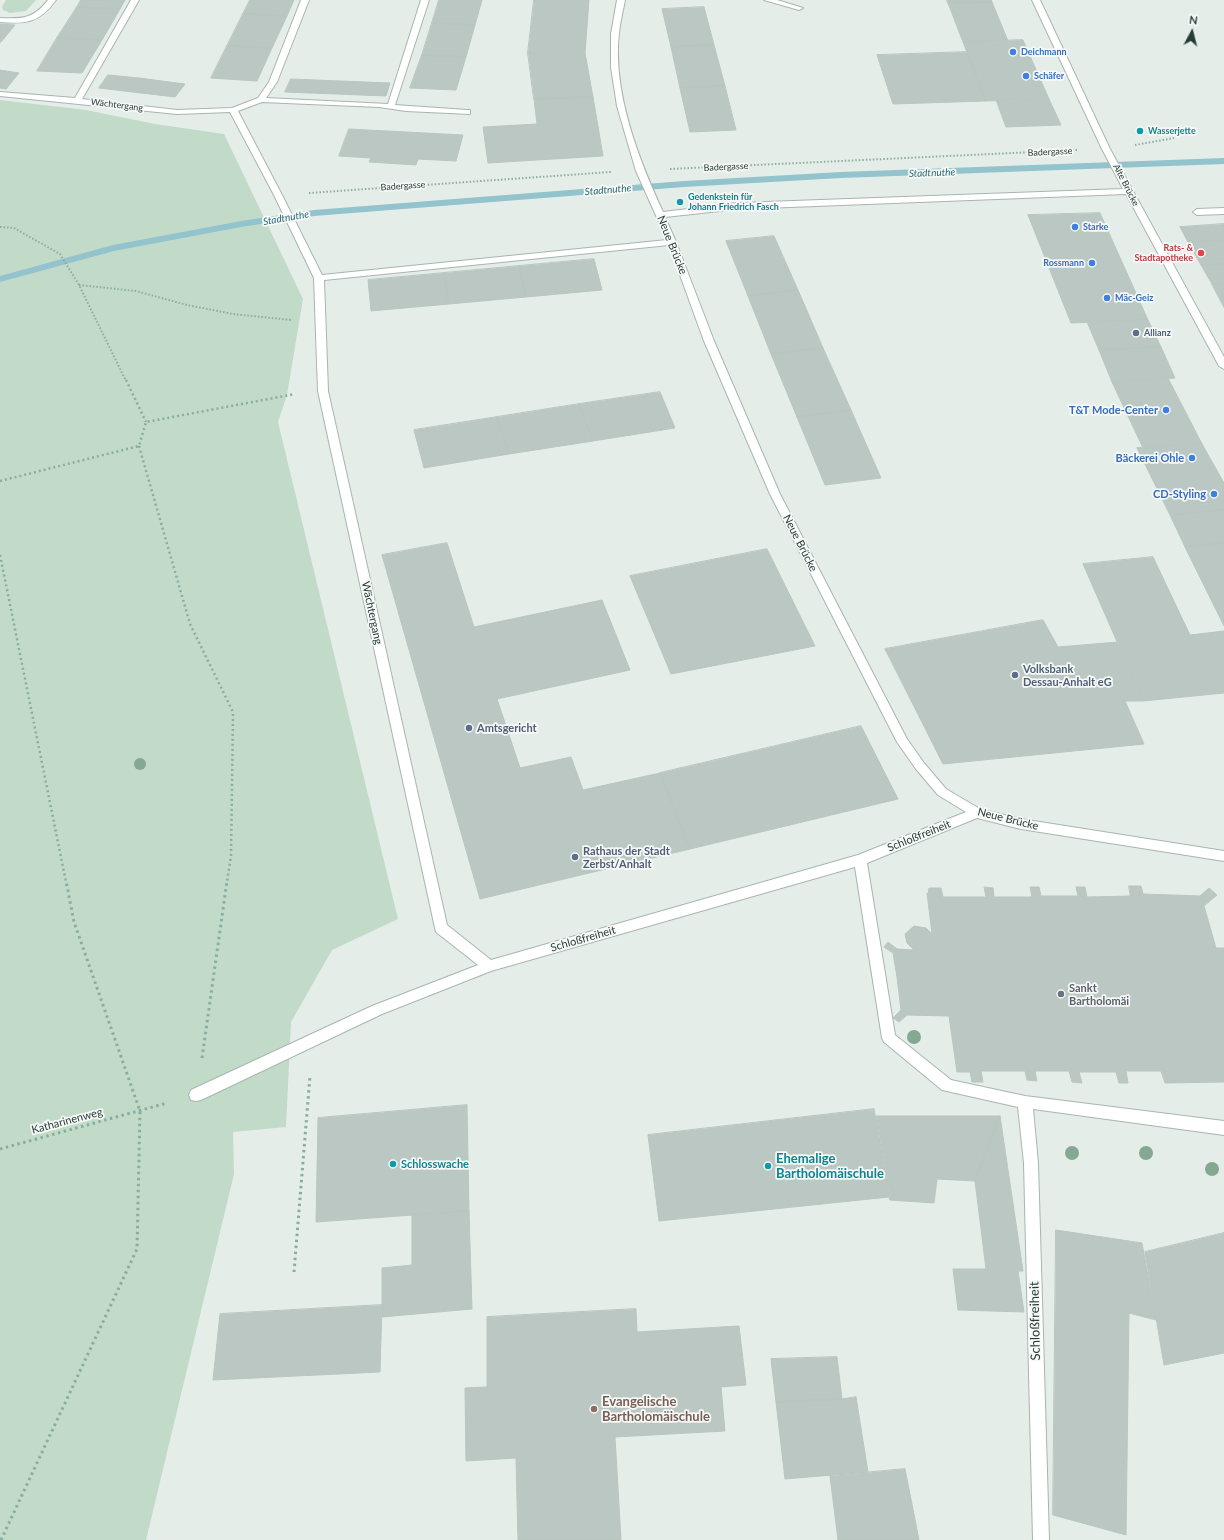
<!DOCTYPE html>
<meta charset="utf-8">
<style>
body{margin:0}
#map{position:relative;width:1224px;height:1540px;overflow:hidden;background:#e5ede9;font-family:Lato,sans-serif}
canvas{display:block}
.north{position:absolute;left:1172px;top:12px;width:40px;height:40px;-webkit-text-stroke:3px #f6f9f7;paint-order:stroke;rotate:7deg;font-size:11px;font-weight:700;line-height:16px;text-align:center;color:#263d37}
.north::after{content:'';display:block;margin:auto;width:14px;height:18px;background:#263d37;clip-path:polygon(50% 0,100% 100%,50% 72%,0 100%)}
</style>
<div id="map">
<canvas width="1224" height="1540"></canvas>
<div class="north">N</div>
</div>
<script>
const ctx = document.querySelector('canvas').getContext('2d');
ctx.lineJoin = 'round';
function fillPath(path, color) { ctx.fillStyle = color; ctx.fill(path, 'evenodd'); }
function stroke(path, color, width, dash) { ctx.strokeStyle = color; ctx.lineWidth = width; ctx.lineCap = dash ? 'butt' : 'round'; ctx.setLineDash(dash || []); ctx.stroke(path); }
function write(font, color, halo, rows, align = 'center') {
  ctx.font = font + ' Lato,sans-serif'; ctx.lineWidth = 3.5; ctx.setLineDash([]); ctx.textBaseline = 'middle'; ctx.strokeStyle = halo; ctx.fillStyle = color; for (const [text, x, y, turn = 0] of rows) {
    ctx.save(); ctx.translate(x, y); ctx.rotate((+turn || 0) * Math.PI / 180); ctx.textAlign = isNaN(turn) ? turn : align; if (halo) ctx.strokeText(text, 0, 0); ctx.fillText(text, 0, 0); ctx.restore();
  }
}
fillPath(new Path2D(`
 M6,0h30l-10,11 -16,2 -7,-3 -1,-3z
 M0,100l86,10 69,14 69,10 79,165 -16,96 -9,27 120,497 -66,31 -41,72 -5,105 -53,5 1,42 -88,366h-146z`), '#c1dbc8');
fillPath(new Path2D(`
 M1224,158v6l-383,14 -157,9 -370,29 -73,11 -127,24 -114,31v-6l113,-31 128,-24 73,-11 370,-29 157,-9z`), '#93c3cc');
const building = new Path2D(`
 M81,0h44l-5,9 -43,-2z
 M250,0h44l-7,16 -44,-2z
 M439,0h43l-7,25 -43,-2z
 M534,0h55l-4,53h-57z
 M947,0h44l1,2 -44,1z
 M992,2l16,39 -45,1 -15,-39z
 M77,7l43,2 -18,31 -45,-2z
 M704,7l10,38 -43,2 -9,-38z
 M243,14l44,2 -15,32 -45,-2z
 M432,23l43,2 -9,32 -44,-2z
 M0,24l15,1 -14,17h-1z
 M57,38l45,2 -20,33 -45,-2z
 M1023,40l26,59 -63,2 -23,-59z
 M714,45l11,41 -45,2 -9,-41z
 M227,46l45,2 -15,33 -46,-3z
 M967,52l19,49 -93,3 -16,-49z
 M528,53h57l8,44 -59,2z
 M422,55l44,2 -10,33 -46,-2z
 M0,70l19,3 -13,16 -6,-1z
 M108,75l31,3 46,6 -10,13 -76,-9z
 M291,79l99,4 -4,13 -101,-4z
 M725,86l11,44 -46,2 -10,-44z
 M593,97l10,59 -115,7 -5,-36 54,-3 -3,-25z
 M1049,99l12,26 -55,2 -10,-27z
 M349,129l114,6 -7,26 -38,-2 -2,6 -47,-3 2,-4 -32,-2z
 M1100,213l48,107 -77,3 -43,-108z
 M1224,224v16l-36,2 -8,-15z
 M774,236l24,54 -50,6 -22,-55z
 M1224,240v24l-23,1 -13,-23z
 M594,259l8,31 -76,7 -7,-31z
 M1224,264v20h-12l-11,-19z
 M519,266l7,31 -77,7 -5,-31z
 M444,273l5,31 -78,7 -3,-31z
 M1212,284h12v23z
 M798,290l25,58 -52,6 -23,-58z
 M1148,320l13,27 -62,3 -12,-28z
 M1161,347l14,31 -63,4 -13,-32z
 M823,348l28,62 -54,7 -26,-63z
 M1168,378l34,66 -59,4 -31,-66z
 M660,392l15,36 -82,13 -14,-37z
 M579,404l14,37 -84,13 -12,-37z
 M851,410l30,68 -56,7 -28,-68z
 M497,417l12,37 -85,14 -10,-38z
 M1202,444l22,39v27l-54,5 -33,-67z
 M1224,510v33l-39,4 -15,-32z
 M447,543l27,84 128,-27 28,70 -133,29 23,69 51,-11 12,33 77,-17 30,76 -210,50 -98,-344z
 M1224,543v83l-39,-79z
 M767,549l48,97 -144,28 -41,-98z
 M1153,557l37,78 34,-4v62l-81,8 -60,-137z
 M1043,620l15,27 60,-5 25,59h-18l19,43 -201,20 -58,-115z
 M861,726l37,73 -208,50 -30,-76z
 M1129,886h12l2,8 57,2 9,-8 8,7 -13,11 12,42h8v134l-59,1 -4,-12h-35l2,12h-9l-3,-11h-37l3,11 -10,-1 -3,-11h-34l2,10 -10,-1 -2,-9h-44l2,11h-11l-2,-10h-13l-8,-56 -42,-1 -8,7 -6,-4 8,-8 -4,-33 -4,-24 -9,-6 4,-5 9,7 17,1 -7,-7 -2,-9 9,-8 12,2 6,6 -5,-41 1,1 1,-6h12l2,9h43l-2,-10 9,1 1,9h38l-2,-10h9l2,9h37l-2,-9h9l2,10 43,-1z
 M467,1105l2,106 -153,11 2,-104z
 M874,1109l15,88 -230,24 -11,-86z
 M876,1116h124l-25,65 -38,-2 -3,24 -44,-3z
 M1000,1116l23,155h-5l6,41 -66,-2 -5,-41h33l-11,-88z
 M469,1211l3,98 -90,8v-49l30,-3v-50z
 M1056,1230l86,13 14,77 -27,-7 -3,222 -73,-20z
 M1224,1233v120l-60,12 -19,-113z
 M382,1305l-2,67 -167,8 7,-66z
 M636,1309l1,23 102,-6 7,59 -25,2 4,44 -110,6 6,103h-103l-2,-82 -50,3 -1,-73 22,-1v-70z
 M837,1357l5,42 -66,3 -5,-43z
 M856,1397l12,75 -83,7 -9,-77 66,-3z
 M905,1469l14,71h-81l-8,-64z`);
fillPath(building, '#bbc7c2');
stroke(building, '#b8c6c0', 1);
const minor = new Path2D(`
 M48,0h8c-17,23 -29,24 -56,22v-4c23,1 33,1 48,-18z
 M131,0h8l-57,99 95,11 55,-2 26,-10 11,-16 32,-82h8l-32,82 -11,16 122,6 33,-104h8l-34,105 72,5h3v4l-64,-3 -27,-4 -117,-5 -24,9 44,84 40,80 345,-35 -31,-69 -19,-65 -6,-39v-33l6,-34h8c-2,11 -5,22 -6,33 -7,59 20,127 44,179l75,-9 385,-14 -21,-40 -70,-149h8l70,149 114,208v12l-5,-3 -93,-172 -388,15 -73,8 11,25 38,99 66,153 127,245 17,24 22,26 34,20 41,10 203,32v10l-203,-32 -44,-11 -110,45 28,172 56,45 74,16 199,25v14l-191,-26 5,54 11,377h-16l-9,-377 -6,-56 -76,-17 -58,-48 -2,-4 -27,-171 -364,104 -109,43 -181,86 -5,1 -5,-1 -2,-5 2,-5 181,-84 106,-41 -42,-33 -1,-4 -117,-537 -4,-113 -40,-83 -44,-83 -53,2 -177,-18v-4l75,6zM669,245l35,96 66,153 127,248 19,27 22,26 28,17 -108,43 -367,105 -44,-35 -119,-534 -4,-111z
 M764,0h13l26,8 -4,2z
 M1224,208v6l-27,1 -4,-3 4,-3z`);
stroke(minor, '#a8b5b0', 2);
stroke(new Path2D(`
 M1135,145l39,-7
 M670,169l407,-19
 M309,193l302,-21
 M0,227l14,1 46,26 19,31 47,96
 M79,285l57,6 51,14 46,9 58,6`), '#89ada1', 2, [1.5, 2]);
stroke(new Path2D(`
 M126,380l20,42
 M139,446l51,178 43,88 -2,144 -4,26
 M0,481l139,-35 7,-24 149,-28
 M0,555l66,327`), '#89ada1', 2.5, [2, 3]);
stroke(new Path2D(`
 M202,1058l25,-177
 M0,1149l167,-46
 M294,1272l16,-196
 M1,1540l136,-291 3,-138 -66,-189 -8,-41`), '#89ada1', 3, [2.5, 3.5]);
fillPath(minor, '#fff');
ctx.fillStyle = '#84a892';
for (const [x, y, r] of [
 [140,764,6],
 [914,1037,7],
 [1072,1153,7],
 [1146,1153,7],
 [1212,1169,7]
]) { ctx.beginPath(); ctx.arc(x, y, r, 0, 2 * Math.PI); ctx.fill(); }
for (const [x, y, r, color] of [
 [1013,52,4,"#3f7fe0"],
 [1026,76,4,"#3f7fe0"],
 [1140,131,4,"#0f9aa8"],
 [680,202,4,"#0f9aa8"],
 [1075,227,4,"#3f7fe0"],
 [1201,253,4,"#e0444e"],
 [1092,263,4,"#3f7fe0"],
 [1107,298,4,"#3f7fe0"],
 [1136,333,4,"#5c6f8a"],
 [1166,410,4,"#3f7fe0"],
 [1192,458,4,"#3f7fe0"],
 [1214,494,4,"#3f7fe0"],
 [1015,675,4,"#5c6f8a"],
 [469,728,4,"#5c6f8a"],
 [575,857,4,"#5c6f8a"],
 [1061,994,4,"#6b7280"],
 [393,1164,4,"#0f9aa8"],
 [768,1166,4,"#0f9aa8"],
 [594,1409,4,"#8d6e63"]
]) { const dot = new Path2D(); dot.arc(x, y, r, 0, 2 * Math.PI); ctx.fillStyle = color; ctx.fill(dot); stroke(dot, '#f6f9f7', 1.5); }
write('bold 9px', '#366cbe', '#f6f9f7', [
 ["Deichmann",1021,52],
 ["Schäfer",1034,76],
 ["Starke",1083,227],
 ["Rossmann",1084,263,"right"],
 ["Mäc-Geiz",1115,298]
], 'left');
write('9px', '#263d37', '#f6f9f7', [
 ["Wächtergang",117,105,7],
 ["Badergasse",1050,152,-3],
 ["Badergasse",726,167,-3],
 ["Alte Brücke",1126,185,63],
 ["Badergasse",403,186,-4]
]);
write('bold 9px', '#0d838f', '#f6f9f7', [
 ["Wasserjette",1148,131],
 ["Gedenkstein für",688,197],
 ["Johann Friedrich Fasch",688,207]
], 'left');
write('bold 9px', '#be3a42', '#f6f9f7', [
 ["Rats- &",1193,248],
 ["Stadtapotheke",1193,258]
], 'right');
write('bold 9px', '#4e5e75', '#f6f9f7', [
 ["Allianz",1144,333]
], 'left');
write('italic 10px', '#266773', '#f6f9f7', [
 ["Stadtnuthe",932,173,-2],
 ["Stadtnuthe",608,190,-5],
 ["Stadtnuthe",286,218,-10]
]);
write('11px', '#263d37', '#f6f9f7', [
 ["Neue Brücke",672,245,68],
 ["Neue Brücke",800,543,63],
 ["Wächtergang",372,613,78],
 ["Neue Brücke",1008,819,14],
 ["Schloßfreiheit",919,836,-22],
 ["Schloßfreiheit",583,939,-16],
 ["Katharinenweg",67,1121,-15]
]);
write('bold 11px', '#366cbe', '#f6f9f7', [
 ["T&T Mode-Center",1158,410],
 ["Bäckerei Ohle",1184,458],
 ["CD-Styling",1206,494]
], 'right');
write('bold 11px', '#4e5e75', '#f6f9f7', [
 ["Volksbank",1023,669],
 ["Dessau-Anhalt eG",1023,682],
 ["Amtsgericht",477,728],
 ["Rathaus der Stadt",583,851],
 ["Zerbst/Anhalt",583,864]
], 'left');
write('bold 11px', '#5b616d', '#f6f9f7', [
 ["Sankt",1069,988],
 ["Bartholomäi",1069,1001]
], 'left');
write('bold 11px', '#0d838f', '#f6f9f7', [
 ["Schlosswache",401,1164]
], 'left');
write('bold 13px', '#0d838f', '#f6f9f7', [
 ["Ehemalige",776,1159],
 ["Bartholomäischule",776,1174]
], 'left');
write('13px', '#263d37', '#f6f9f7', [
 ["Schloßfreiheit",1035,1321,-91]
]);
write('bold 13px', '#785e54', '#f6f9f7', [
 ["Evangelische",602,1402],
 ["Bartholomäischule",602,1417]
], 'left');
</script>
